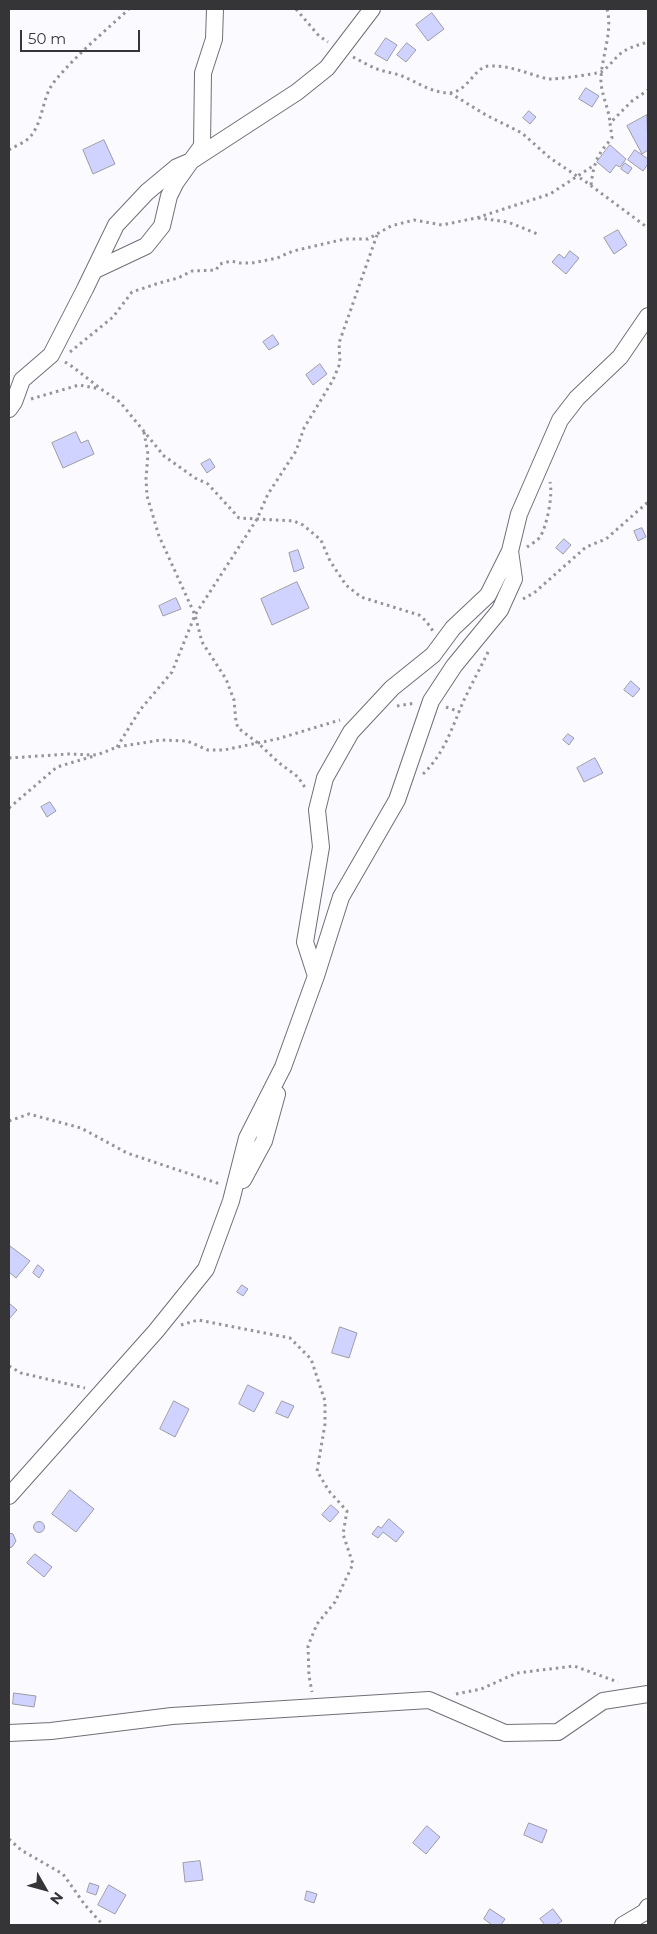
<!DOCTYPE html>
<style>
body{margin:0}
#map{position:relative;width:657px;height:1934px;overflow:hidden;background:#fbfbff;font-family:Montserrat,sans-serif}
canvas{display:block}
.frame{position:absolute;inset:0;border:10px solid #353538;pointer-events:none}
.north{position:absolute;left:20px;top:1864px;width:50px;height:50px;-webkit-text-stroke:4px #fbfbff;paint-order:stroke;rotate:128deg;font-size:14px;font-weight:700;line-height:20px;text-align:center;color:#353538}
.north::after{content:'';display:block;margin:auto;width:18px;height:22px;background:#353538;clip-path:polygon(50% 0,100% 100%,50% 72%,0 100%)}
.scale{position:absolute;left:20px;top:30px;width:120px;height:22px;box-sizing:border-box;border:2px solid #353538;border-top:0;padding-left:6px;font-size:15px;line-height:18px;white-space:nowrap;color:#353538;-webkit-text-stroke:4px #fbfbff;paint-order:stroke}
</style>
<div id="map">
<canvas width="657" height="1934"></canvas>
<div class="frame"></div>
<div class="north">N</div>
<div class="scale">50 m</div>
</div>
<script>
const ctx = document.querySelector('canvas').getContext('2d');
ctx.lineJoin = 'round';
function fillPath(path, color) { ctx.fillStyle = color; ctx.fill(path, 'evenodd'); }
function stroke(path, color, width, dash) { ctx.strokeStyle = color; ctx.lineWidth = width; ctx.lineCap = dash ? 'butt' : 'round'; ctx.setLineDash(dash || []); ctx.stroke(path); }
const building = new Path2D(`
 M432,13l12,16 -16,12 -12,-16z
 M386,38l11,7 -10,16 -12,-7z
 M407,43l9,7 -10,12 -9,-7z
 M586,88l13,8 -7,11 -13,-8z
 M529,111l7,6 -6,7 -7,-6z
 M647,115l1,35 -6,4 -15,-28z
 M104,140l11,24 -22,10 -10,-24z
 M610,145l16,14 -6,8 -4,-2 -6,8 -13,-11z
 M635,150l13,9v5l-5,7 -15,-11z
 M625,163l7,5 -4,6 -7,-5z
 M618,230l9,15 -13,9 -10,-16z
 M570,251l9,7 -13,16 -14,-12 7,-8 5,4z
 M273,335l6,9 -10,6 -6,-8z
 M320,364l7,10 -14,11 -7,-10z
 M76,432l5,11 7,-3 6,14 -31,14 -11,-25z
 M210,459l5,8 -8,6 -6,-9z
 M642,528l4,9 -8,4 -4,-10z
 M564,539l7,6 -8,9 -7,-6z
 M298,550l6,18 -10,4 -5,-19z
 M297,582l12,26 -37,17 -11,-26z
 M176,598l5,11 -18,7 -4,-10z
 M631,681l9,8 -7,8 -9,-7z
 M568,734l6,4 -5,7 -6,-5z
 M595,758l8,15 -19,9 -7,-14z
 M50,802l6,9 -9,6 -6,-10z
 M10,1246l20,15 -14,17 -7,-6z
 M38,1265l6,5 -5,8 -6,-5z
 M242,1285l6,4 -5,7 -6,-4z
 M9,1303l8,7 -8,9z
 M340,1327l17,6 -8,25 -17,-5z
 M248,1385l16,8 -10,19 -15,-8z
 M174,1401l15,8 -14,28 -15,-8z
 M282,1401l12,5 -6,12 -12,-5z
 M70,1490l24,19 -18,23 -24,-18z
 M331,1505l8,7 -9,10 -8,-7z
 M389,1519l15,13 -8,10 -13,-10 -5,6 -6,-4 6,-8 3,2z
 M33.5 1527a5.5 5.5 0 1 1 11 0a5.5 5.5 0 1 1-11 0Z
 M9,1533l4,1 3,7 -4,6 -3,1z
 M35,1554l17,13 -8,10 -17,-14z
 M14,1693l22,3 -2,11 -21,-3z
 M529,1823l18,7 -5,13 -18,-8z
 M427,1826l13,11 -14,17 -13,-11z
 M200,1861l3,19 -18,2 -2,-19z
 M90,1883l9,3 -3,9 -9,-3z
 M109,1885l17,10 -11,19 -17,-9z
 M307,1891l10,3 -3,9 -9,-3z
 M490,1909l15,10 -4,6h-9l-8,-6z
 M553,1909l9,12 -6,4h-11l-5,-6z`);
fillPath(building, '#d0d2ff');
stroke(building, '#9c9ca4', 1);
const street = new Path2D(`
 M95,270l51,-24 16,-20 7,-30 7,-14 15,-21 106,-69 30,-24 45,-59
 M9,409l5,-7 8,-22 29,-25 34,-66 31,-64 31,-33 30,-25 14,-6 11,-15 1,-73 11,-34 1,-30
 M316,976l-11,-34 16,-95 -4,-37 8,-32 26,-46 41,-44 41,-33 20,-27 35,-33 22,-44
 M243,1180l21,-39 13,-47
 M9,1496l147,-165 50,-62 25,-68 16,-63 36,-71 33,-91 25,-79 56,-97 34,-99 23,-35 46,-56 14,-31 -4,-28 9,-37 41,-94 17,-22 43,-41 28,-41
 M9,1733l42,-2 121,-15 257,-16 76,33 53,-1 45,-31 45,-7
 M623,1925l22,-13 3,-5`);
stroke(street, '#6f7077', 18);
stroke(new Path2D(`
 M296,9l23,27 9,6
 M607,9c6,22 -5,46 -6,69 -1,14 8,30 9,45
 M353,57c8,4 16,9 24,12 8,3 17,4 25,7 15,6 30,17 47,17 19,-1 25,-26 40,-27 21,-1 39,8 59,13 5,1 47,-5 53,-7 7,-4 13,-13 19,-18 9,-7 18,-9 28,-12
 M450,93l36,22 36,18 28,25 36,24 62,46
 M9,150c6,-4 15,-7 20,-12 15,-16 12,-39 25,-56 22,-27 50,-50 75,-73
 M591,185c3,-23 6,-30 21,-47l-2,-15 22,-22 16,-11
 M478,218l30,4 32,13
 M70,352l43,-35 19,-25 27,-9 19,-5 14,-7 24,-1 4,-6 11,-3 9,2h12l25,-5 16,-7 52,-12h23l23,-13 23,-6 28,5 34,-7 74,-24 43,-28
 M65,362l8,5 28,22 19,13 44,54 31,22 13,6 31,34 55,3 9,4 18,15 9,21 16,24 15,12 58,18 7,6 7,10
 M31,399l48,-14 21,4
 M144,432l4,22 -2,25 1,17 12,40 36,79 7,27 24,37 8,21 2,22 2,6 20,15 20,19 20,15 8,12
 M527,547c4,-3 10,-6 13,-10 7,-11 13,-42 10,-55
 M523,599l11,-6 52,-46 20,-8 42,-37
 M397,706l19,-3
 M446,707l14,5
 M117,747l23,-37 32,-38 23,-57 62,-96 11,-25 28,-43 8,-23 29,-48 7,-17 -1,-20 38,-108
 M9,758l60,-4 28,1 20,-8 44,-7 26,1 21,9h16l53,-11 63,-19
 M423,774c22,-21 29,-47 41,-74 8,-17 17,-33 25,-50
 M9,808l48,-41 37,-11
 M9,1121l20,-7 52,14 46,25 93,31
 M181,1325l17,-5 92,18 21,21 14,42v23l-8,47 12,20 18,20 -4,23 10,30 -18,38 -18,22 -9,22 1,30 3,16
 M9,1366l12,7 64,15
 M456,1694l25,-5 36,-16 57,-7 44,16
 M9,1839l12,11 42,24 22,31 18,20`), '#959598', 3, [2.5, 4]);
stroke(street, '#fff', 16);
</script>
